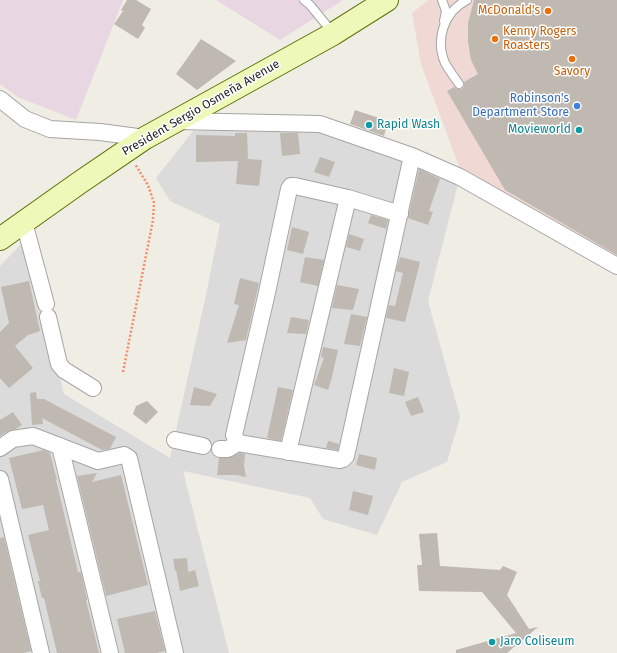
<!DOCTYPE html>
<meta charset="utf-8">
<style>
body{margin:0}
canvas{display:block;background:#efede4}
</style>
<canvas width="617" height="653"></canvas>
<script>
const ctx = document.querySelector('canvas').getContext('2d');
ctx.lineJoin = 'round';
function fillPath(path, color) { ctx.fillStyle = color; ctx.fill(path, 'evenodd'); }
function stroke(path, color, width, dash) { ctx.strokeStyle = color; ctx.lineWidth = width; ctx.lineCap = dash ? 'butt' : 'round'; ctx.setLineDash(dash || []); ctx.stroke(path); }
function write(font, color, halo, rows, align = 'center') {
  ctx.font = font + ' "Fira Sans",sans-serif'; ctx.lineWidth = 3; ctx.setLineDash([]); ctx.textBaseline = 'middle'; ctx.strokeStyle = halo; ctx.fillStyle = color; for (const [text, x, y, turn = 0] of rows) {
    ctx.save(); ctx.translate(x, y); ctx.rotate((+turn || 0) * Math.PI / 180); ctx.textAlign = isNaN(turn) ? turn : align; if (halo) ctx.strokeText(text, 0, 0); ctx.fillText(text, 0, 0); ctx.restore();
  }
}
fillPath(new Path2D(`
 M301,128l25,2 133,50 -31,121 32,116 -13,45 -45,20 -25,53 -54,-16 -13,-21 -127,-27 46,182h-229v-387l26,-27 38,155 106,64 37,-168 13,-66 -50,-23 -14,-23 37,-47z`), '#dcdbdb');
fillPath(new Path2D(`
 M429,0h188v257l-157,-88 -39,-105 -9,-51z`), '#f0d8d4');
fillPath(new Path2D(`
 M0,0h123l-47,120 -58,-23 -18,-13z
 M216,0h127l-63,40z`), '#e8d6e3');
fillPath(new Path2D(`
 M127,0h9l15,9 -9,16 3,3 -7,11 -24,-15 9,-13 -2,-1z
 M474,0h143v255l-112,-65 -58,-99 7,-4 3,2h5l2,-3v-4l14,-8 -7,-14 -3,-18v-19z
 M201,39l35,22 -39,29 -21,-16z
 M355,110l33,11 -4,15 -34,-12z
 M235,133h12l1,26 14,1 -3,26 -23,-2 2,-23 -42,1v-27l39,1z
 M280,133h18l2,21 -18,2z
 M320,157l15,5 -6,15 -15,-5z
 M419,169l21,10 -11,32 4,1 -5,13 -20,-7z
 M371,215l17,5 -2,9 -18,-6z
 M292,227l17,5 -6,22 -16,-4z
 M349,234l15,5 -4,12 -14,-4z
 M305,257l19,3 -6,26 -18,-4z
 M400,257l20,5 -15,60 -19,-4 3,-13 6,1 8,-33 -7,-2z
 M240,278l19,5 -13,57 -19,3 12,-38 -5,-1z
 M29,281l11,50 -12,4 -13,11 18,22 -24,20 -9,-10v-46l9,-9 -8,-36z
 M337,285l22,4 -6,21 -21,-2z
 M351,314l16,3 -7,29 -16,-2z
 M291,317l18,3 -3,14 -19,-1z
 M323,347l15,3 -7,31 -3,9 -14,-5 10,-27 -3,-1z
 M394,368l15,4 -5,24 -15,-3z
 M194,387l23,7 -7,12 -20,-1z
 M278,387l15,3 -12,51 -14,-3z
 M36,392l1,7h7l72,38 -6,12 -8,1 -60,-32 1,6 -11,1 -2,-32z
 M418,397l6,15 -13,4 -6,-14z
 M147,401l11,11 -12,12 -13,-10 3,-8z
 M13,412l9,13 -6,4 -8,2 -8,5v-16z
 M328,441l11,3 -1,6 -12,-2z
 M44,450l6,3 7,27h-1l22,92h3l6,28h-1l13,53h-42l-13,-55h-2l-4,-17h2l-12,-46 21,-5 -6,-25 -21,4 -13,-51z
 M240,453l5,1 -1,12 2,11 -10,-2h-19l2,-17h9z
 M359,454l18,4 -2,12 -19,-5z
 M97,473l-5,9 29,-7 27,110 -42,11 -29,-120z
 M353,491l20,5 -5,19 -19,-5z
 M437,533l3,33 60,4 3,-4 14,6 -10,23 22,34 9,-2 -31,26h-51v-3l60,-17 -34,-41 -63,-1 -2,-26h5l-3,-31z
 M4,537l27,114 -8,2h-23v-115z
 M187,558l1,14 7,-2 4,16 -19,5 -4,-21 -1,1 -2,-12z
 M155,611l10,40 -8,2h-32l-8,-34z`), '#bfb9b1');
const lane = new Path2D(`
 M304,0l6,5 23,28
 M442,0l4,11 -2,10
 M459,84c-5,-7 -10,-14 -14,-21 -10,-24 -1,-51 22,-63`);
const street = new Path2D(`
 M0,99l25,20 25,10 50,3 45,6
 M176,121l144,3 92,32 48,21 157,89
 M400,214l-52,-16 -53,-12h-4l-2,3 -23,108 -32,138 4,8 102,17 3,-1 3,-3 6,-27 60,-273
 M24,222l22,82
 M48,317l11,47 5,6 29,18
 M175,440l28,6
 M60,446l50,207
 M0,448l13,-9 20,-3 65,25 26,-6 5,3 46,195
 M220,449h8l10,-6
 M288,452l60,-254
 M0,479l41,174`);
const secondary = new Path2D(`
 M0,239l79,-56 66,-45 188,-104 54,-34`);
stroke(lane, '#a5a5a5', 10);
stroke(street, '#a5a5a5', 18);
stroke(secondary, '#5b7407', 24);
stroke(new Path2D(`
 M123,372l30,-152 1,-17 -6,-18 -13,-21`), '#f78b6d', 2.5, [2, 2]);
stroke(lane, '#fff', 8);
stroke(street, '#fff', 16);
stroke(secondary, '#eef8b9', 22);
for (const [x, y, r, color] of [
 [548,11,4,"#e8710a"],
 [495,39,4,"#e8710a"],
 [572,59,4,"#e8710a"],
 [577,106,4,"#3f7fe0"],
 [369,125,4,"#0f9aa8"],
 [579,130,4,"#0f9aa8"],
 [492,642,4,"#0f9aa8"]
]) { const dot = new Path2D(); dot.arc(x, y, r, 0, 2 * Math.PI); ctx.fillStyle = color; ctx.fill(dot); stroke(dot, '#fff', 1.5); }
write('12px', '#c56008', '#fff', [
 ["McDonald's",540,11],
 ["Kenny Rogers",503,32,"left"],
 ["Roasters",503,46,"left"],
 ["Savory",572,72,"center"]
], 'right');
write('12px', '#366cbe', '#fff', [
 ["Robinson's",569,99],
 ["Department Store",569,113]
], 'right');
write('12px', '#1e1e1e', '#fff', [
 ["President Sergio Osmeña Avenue",201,108,-30]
]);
write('12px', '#0d838f', '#fff', [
 ["Rapid Wash",377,125],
 ["Movieworld",571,130,"right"],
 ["Jaro Coliseum",500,642]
], 'left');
</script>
